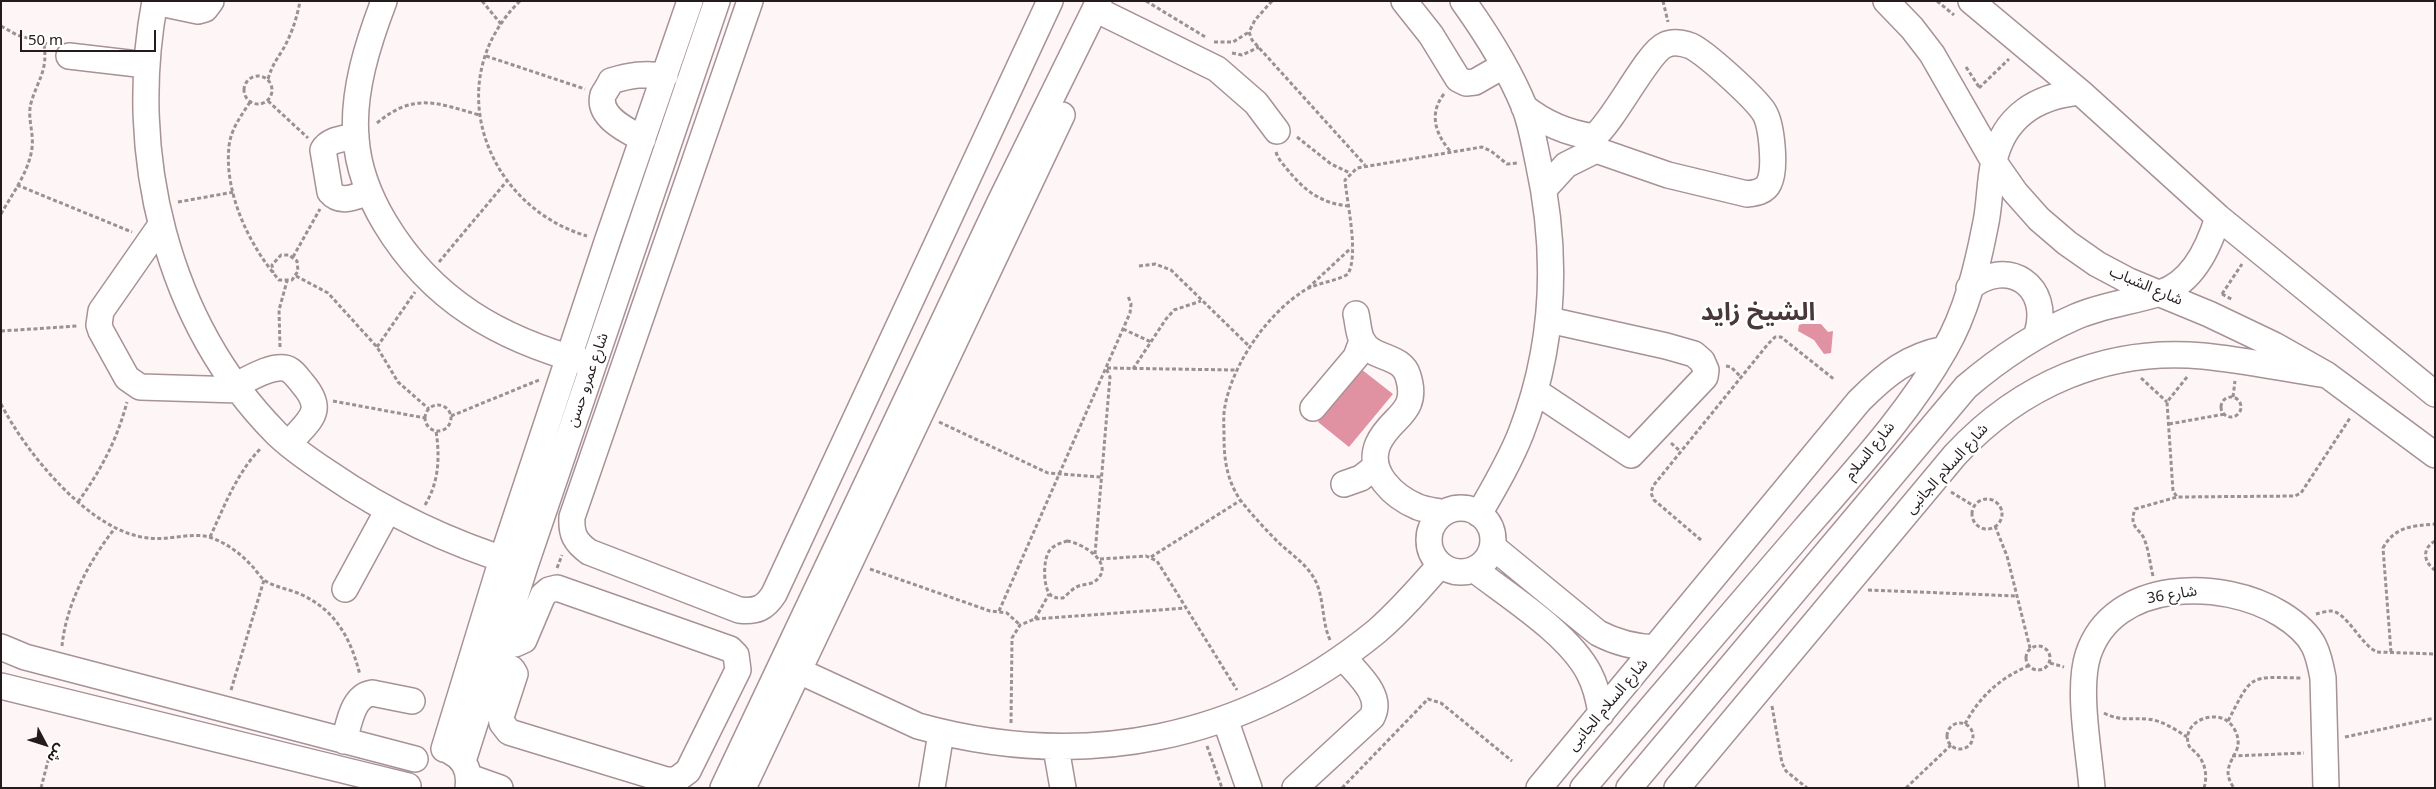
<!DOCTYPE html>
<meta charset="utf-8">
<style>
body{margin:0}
#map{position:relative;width:2436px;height:789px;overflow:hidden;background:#fef5f6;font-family:"Noto Sans","Noto Sans Arabic",sans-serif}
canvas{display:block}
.frame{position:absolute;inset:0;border:2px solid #231b1c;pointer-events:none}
.north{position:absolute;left:20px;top:719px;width:50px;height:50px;-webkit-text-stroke:4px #fff;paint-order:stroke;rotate:130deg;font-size:14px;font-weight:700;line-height:20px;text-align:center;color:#231b1c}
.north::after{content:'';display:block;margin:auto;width:18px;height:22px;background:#231b1c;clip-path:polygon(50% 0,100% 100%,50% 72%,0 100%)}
.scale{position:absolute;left:20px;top:30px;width:136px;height:22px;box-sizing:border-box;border:2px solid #231b1c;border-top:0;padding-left:6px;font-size:15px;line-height:18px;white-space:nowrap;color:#231b1c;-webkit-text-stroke:4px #fff;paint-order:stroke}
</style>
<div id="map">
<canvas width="2436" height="789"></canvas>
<div class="frame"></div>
<div class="north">ش</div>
<div class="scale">50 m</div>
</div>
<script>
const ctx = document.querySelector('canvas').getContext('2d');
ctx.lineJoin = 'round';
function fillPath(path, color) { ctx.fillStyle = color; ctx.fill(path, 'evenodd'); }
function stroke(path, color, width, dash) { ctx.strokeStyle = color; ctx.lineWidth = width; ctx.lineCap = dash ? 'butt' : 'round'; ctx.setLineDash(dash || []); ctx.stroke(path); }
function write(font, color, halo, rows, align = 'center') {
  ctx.font = font + ' "Noto Sans","Noto Sans Arabic",sans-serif'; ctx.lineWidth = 5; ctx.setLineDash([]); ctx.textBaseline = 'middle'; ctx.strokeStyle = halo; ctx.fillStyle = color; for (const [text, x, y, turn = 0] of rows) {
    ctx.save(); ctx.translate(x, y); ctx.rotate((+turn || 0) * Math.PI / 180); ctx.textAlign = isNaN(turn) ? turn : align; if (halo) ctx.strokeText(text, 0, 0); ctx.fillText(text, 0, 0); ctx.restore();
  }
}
fillPath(new Path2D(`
 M1802,324h19l7,8 5,-1 -2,22 -7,1 -10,-14 -16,-9 1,-6z
 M1361,369l32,25 -44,53 -31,-25z`), '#e092a3');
const minor = new Path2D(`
 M155,1c-29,152 11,320 121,432 16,16 36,29 54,41 58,40 120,69 188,90
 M384,1c-16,42 -32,91 -28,137 2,30 14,60 29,85 47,78 115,116 200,139
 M750,1l-178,516c-1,17 3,25 17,35l150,58c18,2 26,-2 35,-16l276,-593
 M1404,1l27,34 27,44 8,4 9,-1 28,-16
 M1463,1c23,32 46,69 61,105 7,17 10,37 14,55 20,91 17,184 -17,272 -11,28 -27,55 -42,81
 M1886,1l26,27 20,26 62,108 21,30 24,27 28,24 30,21 32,17 80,33 65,31 53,30 108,80
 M1971,1l109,91 138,125 217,177
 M155,2l43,9 7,-2 6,-8
 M1095,9l122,60 39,34 21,28
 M69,56l77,9
 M1524,107c21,17 43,26 70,30 22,-19 53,-84 71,-92 8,-4 18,-2 26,1 16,8 63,51 73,66 8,13 12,57 5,71 -4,9 -14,10 -22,11l-79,-19 -72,-25 -30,15 -21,23
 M356,136c-13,3 -27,3 -33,14l7,42c11,13 26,4 39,0
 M643,139c-15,-8 -46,-22 -40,-44 2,-4 6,-9 8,-14 19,-6 34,-8 54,-5
 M161,225l-60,86 -2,14 2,6 26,47 13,9 99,3
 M1969,288c39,-32 83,-2 68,46
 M1356,314c2,8 2,19 6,26 9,20 40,14 46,36 12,38 -18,40 -30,68 -12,28 16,53 40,63 8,3 18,4 26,6
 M236,385c13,-6 33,-19 48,-17 8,1 13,9 18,15 25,29 7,36 -13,61
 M1535,391l96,64 74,-78 1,-7 -4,-9 -8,-7 -28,-8 -117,-26
 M1313,408l43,-51 6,-16
 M1344,484l17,-6 14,-11
 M1429 540a32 32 0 1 1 64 0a32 32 0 1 1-64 0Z
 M1493,547l105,86c19,10 36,14 57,15
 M1475,570c35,27 94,64 114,103 7,13 10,27 12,41
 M345,589l43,-79
 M1,647l24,10 390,102
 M494,662l18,7 3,5 -14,43 1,6 7,9 157,48h10l12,-9 50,-101 -2,-15 -6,-6 -173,-61 -8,2 -6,5 -19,45 -9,4 -14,-3
 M784,664l134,62c166,46 326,14 459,-95 23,-20 43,-43 63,-66
 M1,686l407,100
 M1225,719l24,69
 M344,741c5,-16 8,-45 28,-48l40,8
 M1056,748l7,40
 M444,749l58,-190 105,-317 83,-241
 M451,752c15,7 19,21 17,36
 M463,761l62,-195 192,-565
 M469,777l31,11
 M723,788l277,-586 99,-201
 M743,788l319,-673
 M932,788l9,-55
 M1295,788l77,-71c12,-22 -16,-44 -29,-60
 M1539,788l320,-387c27,-27 49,-45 86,-52
 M1583,788c73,-86 146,-171 220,-257 49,-57 104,-115 142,-182 21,-36 32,-81 40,-122 5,-21 4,-44 9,-66 10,-45 43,-65 86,-69
 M1629,788l337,-401c34,-29 68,-52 109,-70 27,-12 57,-15 85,-24 32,-10 49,-46 58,-76
 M1677,788l278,-333c65,-70 151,-108 248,-99 41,4 83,13 124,19
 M2092,788c-3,-37 -15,-99 -4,-133 25,-77 135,-77 193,-41 13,8 26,18 33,32 5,10 7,21 9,32l3,110`);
stroke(minor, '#a79296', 28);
stroke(new Path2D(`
 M482,1l19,23
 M520,1c-81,79 -35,205 67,235
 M1146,1l61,37
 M1272,1l-17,19 -6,12 3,8 113,125
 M1663,1l5,21
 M1937,1l17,14
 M1,26l16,9 34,10
 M1214,42h19l16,-10
 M1232,53l10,2 17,-8
 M486,56l99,33
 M1966,67l13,20
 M244 90a14 14 0 1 1 28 0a14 14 0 1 1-28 0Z
 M268,79c4,-13 7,-17 14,-28 9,-15 15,-33 18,-50
 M1979,88l30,-29
 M1444,94c-16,20 -8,41 7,58
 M268,101l40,37
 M250,102c-9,14 -19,27 -21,44 -5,47 20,99 50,134h13l6,-9 -1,-10 -8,-6h-8l-9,10 1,8
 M377,123c37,-31 61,-20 102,-8
 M1297,137l34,27 19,9
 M1276,152c2,7 7,12 11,17 17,21 33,34 61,37
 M17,185l115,47
 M178,202l56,-10
 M1,214c11,-20 28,-42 31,-66 2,-16 -5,-30 -1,-45 7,-24 17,-32 13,-59
 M293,257l27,-48
 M439,262l67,-80
 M1139,266l16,-2 16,6 79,77
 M296,276l32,17 49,54 21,35 31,27
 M1308,288l43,-40
 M2222,294l11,6
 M2222,294l20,-30
 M1123,329l28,13
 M1,331l77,-5
 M280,347l-1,-37 8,-29
 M377,347l38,-55
 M1726,366l5,1 10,10
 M1133,369l33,-50 8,-9 27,-9
 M2187,377l-20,25 6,89 4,6 118,-1 6,-3 49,-75
 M2141,378l26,24
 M2233,397l2,-16
 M2221 407a10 10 0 1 1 20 0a10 10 0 1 1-20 0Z
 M333,401l92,17
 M1,404c25,49 89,128 147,134 20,3 45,-7 64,0 16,6 29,16 40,28 4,4 8,11 12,14 10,7 25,9 36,14 36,16 51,45 60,81
 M425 418a13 13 0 1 1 26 0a13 13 0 1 1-26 0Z
 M451,416l88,-36
 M939,422l109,51 53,4
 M2169,424l56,-10
 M1671,443l9,8
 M1951,492l23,14
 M1972 514a15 15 0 1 1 30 0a15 15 0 1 1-30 0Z
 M78,502c23,-32 39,-62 49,-100
 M425,505c14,-23 15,-48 11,-74
 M1995,526l12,30 23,92
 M210,537c15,-32 26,-63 51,-89
 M1701,540l-47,-40 -3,-7 2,-7 115,-142 7,-7h6l54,43
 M1067,541c16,2 51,24 27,41 -6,3 -14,2 -19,6 -4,2 -8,7 -12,10 -6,0 -11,0 -14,-5 -6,-9 -6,-35 1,-43 4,-5 11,-7 17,-9z
 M2435,541c-13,7 -12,21 0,29
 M1095,554l15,-177 -4,-9 130,2
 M1151,557l90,-57
 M1100,559l46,-3 11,5 80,129
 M557,568l5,-13
 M870,569l120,42 17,2 13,12
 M2153,576c-3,-12 -4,-24 -8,-35 -4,-13 -17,-12 -10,-32l42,-12
 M1868,590l149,6
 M999,611l131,-298 1,-9 -3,-8
 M2316,614c4,-1 10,-3 15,-3 16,1 29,33 46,41l58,2
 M1035,619l14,-25
 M1330,640c-9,-20 -5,-42 -16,-62 -8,-14 -23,-24 -35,-35 -13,-13 -26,-27 -38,-42 -14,-20 -17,-41 -17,-65 0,-10 -1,-21 1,-30 8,-43 43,-93 80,-116 14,-8 30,-8 43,-16 11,-20 -1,-71 -3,-94l12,-12 125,-21 9,4 16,13 11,-1
 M2026 658a12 12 0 1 1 24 0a12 12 0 1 1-24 0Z
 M62,646c4,-42 28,-87 54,-119
 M2391,652l-8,-104c12,-22 30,-22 52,-24
 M2050,663l14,4
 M231,690l33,-110
 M1772,706l10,57 4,8 21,17
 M2104,713c15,8 27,5 43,6 14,1 28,10 40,18
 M2228,721c25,-48 20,-44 74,-43
 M1011,723l1,-85 8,-13 15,-6 151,-11
 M1947 736a13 13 0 1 1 26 0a13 13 0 1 1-26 0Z
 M1965,724c15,-28 34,-45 63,-58
 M2345,737l90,-19
 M1207,746l15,42
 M2232,756l72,-3
 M41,788l9,-35
 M1342,788l86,-89 13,4 71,58
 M1906,788l45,-43
 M2204,788c4,-13 1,-27 -9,-36 -3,-3 -6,-4 -7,-9 -4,-20 20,-31 36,-24 10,5 17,19 13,30 -6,14 -15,22 -3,39`), '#9a9192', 3, [4, 2.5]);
stroke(minor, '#fff', 25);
write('15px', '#231b1c', '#fff', [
 ["شارع الشباب",2146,286,23],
 ["شارع عمرو حسن",588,380,-71],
 ["شارع السلام",1870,451,-51],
 ["شارع السلام الجانبى",1947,469,-48],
 ["شارع 36",2172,595,-9],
 ["شارع السلام الجانبى",1608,705,-50]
]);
write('bold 25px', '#49383b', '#fff', [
 ["الشيخ زايد",1758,313]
]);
</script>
